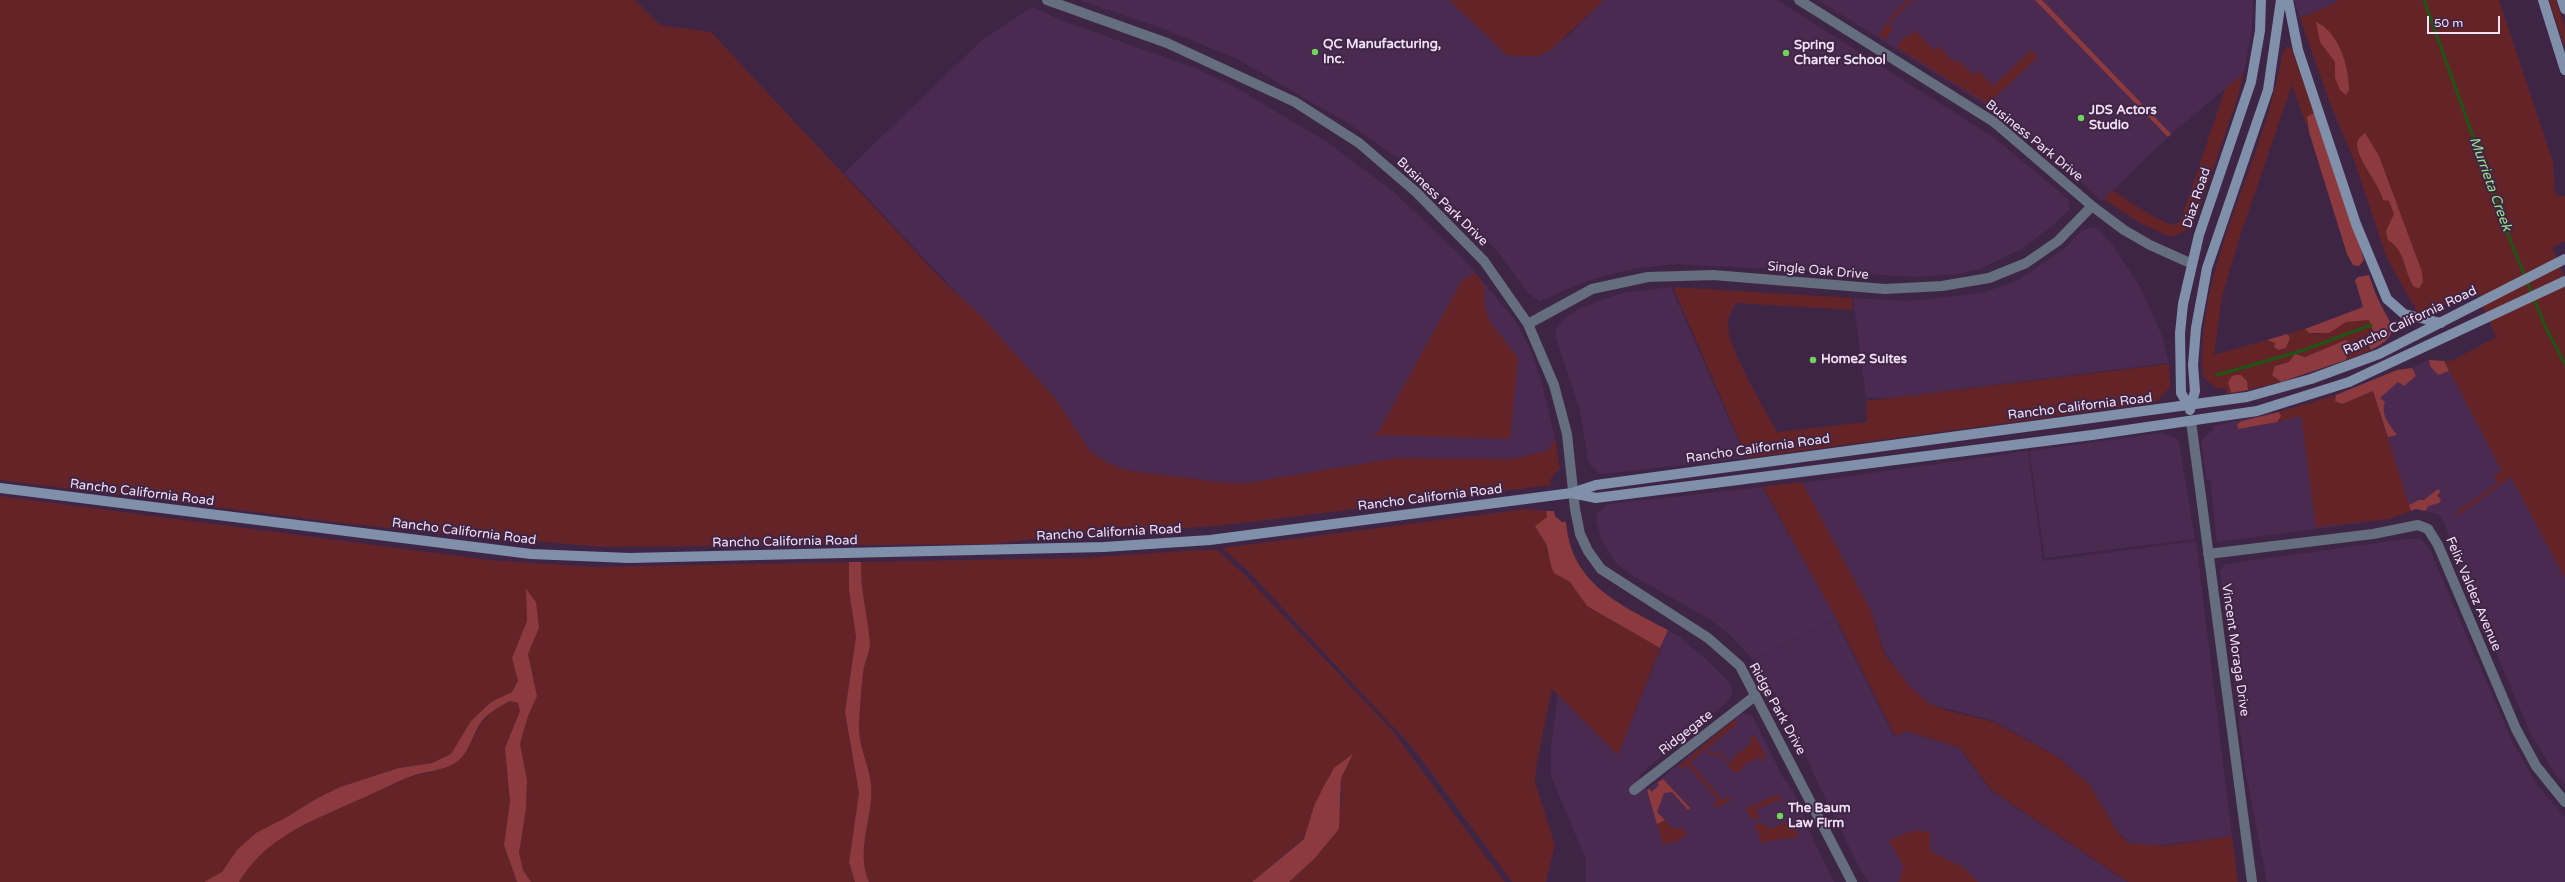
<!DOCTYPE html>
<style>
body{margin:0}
#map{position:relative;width:2565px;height:882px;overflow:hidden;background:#3f2545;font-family:"Varela Round",sans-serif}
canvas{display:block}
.scale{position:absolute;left:2427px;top:16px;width:73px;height:18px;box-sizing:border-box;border:2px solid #f2e1f6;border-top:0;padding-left:5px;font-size:12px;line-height:14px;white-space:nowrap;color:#f2e1f6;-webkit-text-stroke:3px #3f2545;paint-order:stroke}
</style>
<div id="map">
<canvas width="2565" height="882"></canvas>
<div class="scale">50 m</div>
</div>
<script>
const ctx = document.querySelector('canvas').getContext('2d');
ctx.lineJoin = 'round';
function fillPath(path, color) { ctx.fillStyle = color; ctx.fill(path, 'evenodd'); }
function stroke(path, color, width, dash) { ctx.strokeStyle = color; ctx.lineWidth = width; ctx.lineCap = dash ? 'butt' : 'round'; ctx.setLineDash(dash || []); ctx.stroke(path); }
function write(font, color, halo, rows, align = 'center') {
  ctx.font = font + ' "Varela Round",sans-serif'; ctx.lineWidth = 4; ctx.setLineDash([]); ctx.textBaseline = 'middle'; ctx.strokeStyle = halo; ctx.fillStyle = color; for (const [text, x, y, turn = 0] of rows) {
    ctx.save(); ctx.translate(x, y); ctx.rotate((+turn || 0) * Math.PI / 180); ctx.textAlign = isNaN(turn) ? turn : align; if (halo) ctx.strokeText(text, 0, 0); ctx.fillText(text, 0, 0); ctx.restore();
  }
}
fillPath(new Path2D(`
 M1079,0h370l59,56 57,-17 39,-39h173l219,139 72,60 2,10 -18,17 -29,22 -43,21 -22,5 -42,3 -238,-13 -41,4 -25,6 -28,8 -44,19 -12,-8 -30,-41 -45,-47 -39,-35 -63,-45 -114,-66 -70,-29z
 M1818,0h435l-1,28 -8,45 -73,61 -69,67 -40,-36 -58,-45 -2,-5z
 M2294,0h41l1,3 -36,15z
 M1032,7l31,14 132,47 38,18 94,56 67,50 70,67 50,60 16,29 11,32 14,59 -7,12 -36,8 -115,-1 -150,25 -29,-1 -93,-12 -19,-8 -16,-11 -35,-53 -211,-225 137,-132z
 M2092,227l6,2 13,14 30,45 21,48 7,27 -279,35h-24l-13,-100 56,3 73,-8 37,-13 47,-33 15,-16z
 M1671,287l75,171 -146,16 -9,-8 -3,-6 -8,-49 -25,-76 1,-6 8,-10 15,-10 22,-9 22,-7z
 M2429,360l23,1 113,217v207l-10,-11 -24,-40 -76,-176 -9,-32 -7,-12 -23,-5 -27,10 -172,23 -7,-63h-4l-5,-39 12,-10v-4l75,-16 42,-13 67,-27 15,-2z
 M2162,433l14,5 3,5 16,96 -150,19 -16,-107z
 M2028,451l15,110 153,-20 36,295 -68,9h-23l-12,-3 -11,-10 -28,-47 -33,-29 -63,-35 -64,-17 -19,-16 -26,-35 -14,-42 -69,-128z
 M1762,487l75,132 -84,41 -23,-25 -19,-15 -76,-43 -19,-14 -15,-24 -5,-20 1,-6 11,-9z
 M2407,539h14l9,11 82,191 26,45 27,31v65h-298l-22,-113 -13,-102 4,-12 -11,-42 -5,-43 5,-6z
 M1836,620l58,116 -73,33 85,-38 53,17 31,42 137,92h-258l-8,-11 -48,-98 -22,-54 -37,-59z
 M1668,630l12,7 29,25 21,21 3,10 -5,8 -89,74 8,15 94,-76h8l4,3 29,59 11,15 20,48 21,43h-248v-22l-35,-84v-28l7,-53 60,60z`), '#4a2a50');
fillPath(new Path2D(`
 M0,0h635l25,25 51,7 234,251 37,34 73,81 35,53 16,11 19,8 93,12 29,1 150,-25 115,1 36,-8 7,-12 5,31 -3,1 -7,9 1,5 -335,41 -153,9 -69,9 -389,3 -151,-12 -112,-12 -342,-43z
 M1449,0h155l-52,49 -14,7h-30z
 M1908,0h5l-25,24 5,4 -7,11 -7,-3 13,-21z
 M2335,0h164l54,162 2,30 2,3 8,1v45l-13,7 13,30v300l-54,-101 -54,39 -2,-3 43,-30 -4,-8 8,-4 -58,-110h8l44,-24 -21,-49 -43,23h-15l-30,-52 -33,-99 -23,-54 -31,-88 36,-15z
 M2549,0h7l9,27v21z
 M1915,30l19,20 5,-4 14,16 4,-3 16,16 5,-5 15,16 38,-36 7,7 -50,47 -89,-55 -1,-3 7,-11 4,2z
 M2287,47l4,1 26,71 -10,5 2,8 -17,-47 -53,154 -17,58 -8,58 53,-15 8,3 -1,4 4,3 8,-2 4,-10 -3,-4 18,-5c16,14 28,-4 42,-7 7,-2 16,-2 23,-2l3,11 -6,16 4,3 -25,10 5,-12 -17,-2 -29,11 -6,-3 -10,8 -11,2 -3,15 6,3 -33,8v-5l-4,-7 -15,10 2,5 -4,1 -1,-6 -8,1 -11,-8 -1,-4 -3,1c-8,-115 62,-214 79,-324z
 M2244,73l-8,30 -44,127 -3,-1 -17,8 -4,-1 -28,-13 -36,-24 9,-9c19,14 38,26 59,35l8,-3 45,-133z
 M1476,273l8,13 1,23 6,14 27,35 -8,81 -138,-4 7,-4 83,-151z
 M1673,287l179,11 1,12 -117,-7c-5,8 -9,17 -8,26 3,22 37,82 49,103l90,-10 -1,-21 303,-37 1,23 -15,16 -408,55z
 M2373,391l38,120 -22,8 -73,8 -15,-111 -24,6 4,-6 -2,-4 57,-17 -1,6 7,3z
 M1802,482l69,129 13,42 27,35 19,16 15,6 49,12 62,34 34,29 28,48 11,10 35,3 68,-10 6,46h-110l-137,-92 -31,-42 -53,-17 -12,5 -58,-116 -74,-133z
 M0,496l489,64 102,7 258,-5v28l7,47 -11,75 14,81 -10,69 6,20h-324l-8,-12 -4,-17 7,-44 1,-29 -7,-36 8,-28 9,-20 -9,-42 11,-26 -13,-38 1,31 -15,37 6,23 -6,11 -21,10 -20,19 -20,33 -19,9 -33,5 -59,19 -26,13 -77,50 -15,22 -18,10h-204z
 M1526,509l20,2 1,6 -12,9 12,21 4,19 9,10 10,6 17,24 73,42 -42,107 -66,-66 -15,72 -2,21 20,63 -9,37h-34l-99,-134 -166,-178 -25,-22z
 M1200,550h17l27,24 147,155 114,153h-216l25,-23 28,-58 -1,-23 11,-23 -38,51 -10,32 -52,44h-383c-14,-34 5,-64 2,-98 -2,-20 -13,-38 -12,-60 1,-17 2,-34 4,-51 1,-10 7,-20 7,-30 -2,-27 -10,-53 -9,-81l221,-4z
 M510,701l8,2 2,8 -15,37 5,54 -6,43 13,37h-278l10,-16 26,-25 38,-21 99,-44 23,-5 34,-25 11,-22 14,-15z
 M1734,720l4,3 -48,39 32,38 6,-3 4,2 -16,9 -3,-3 5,-5 -31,-35 -5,4 -3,-3z
 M1755,736l11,20 -3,5 -3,-4 -15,7 -4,7 -7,1 -14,-17h-9l-4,-3 3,-2 6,4 3,-3 9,11h4l1,-5 18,-13 -1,-7z
 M1778,794l7,11 -6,-5 -23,9 4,10 -11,-1 -2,-10z
 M1665,820l9,9 9,-1 4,6 -11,8 -13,2 -6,-20z
 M1791,820l8,17 -32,4v2h-5l-7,-17 2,-3 7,1 5,5z
 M1915,830l15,2v19l33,16 15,15h-79l4,-16 -14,-26z`), '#642427');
fillPath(new Path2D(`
 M2035,0h7l129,134 -3,3z
 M2316,22c23,10 33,45 33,68l-3,5 -6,-5 -5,-12v-16l-15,-20z
 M2314,113l47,136 3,11 -5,6 -6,-1 -6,-11 -38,-122 -2,-15z
 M2365,133l14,23 43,116 1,10 -4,6 -5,-1c-11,-17 -8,-36 -26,-47l-2,-9 8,-17 -5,-13 -6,-1c-4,-17 -25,-39 -26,-55 0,-6 4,-9 8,-12z
 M2369,275c3,8 5,16 9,24 12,26 27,34 -7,51l-7,-12 9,-7 -4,-11 -23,2 -17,11h-20l-4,-4 58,-22 -8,-27 3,-3z
 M2287,334l3,4 -4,10 -8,2 -4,-3 1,-4 -8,-3z
 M2346,340l5,3 -5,17 -65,22 -9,-7 3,-9 14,-4 6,-8 10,3z
 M2429,360l15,1 5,10 -11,4 -8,-9z
 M2412,368l4,8 -12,10 -6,-4 -18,16 5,4c-5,13 5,23 12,33l-9,2 -15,-46 -31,13 -7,-3 1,-6 61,-25z
 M2236,375h5l6,6 1,9 -17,3 -3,-10 4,-7z
 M2279,412l2,4 -4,6 -39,7 -1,-5 5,-3z
 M2438,489l3,3 -4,3 4,5 -2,3 -11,3 -2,5 -10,-2 -5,2 -2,-6 10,-5h5z
 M1546,511h8l1,5 7,6h4c5,62 53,82 102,108l-8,18 -73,-42 -17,-24 -16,-9 -3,-7 -4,-20 -12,-20 12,-9z
 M849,562h12c-1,28 7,54 9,81 0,10 -6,20 -7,30 -2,17 -3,34 -4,51 -1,22 10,40 12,60 3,34 -16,64 -2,98h-14l-6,-20 10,-69 -14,-81 11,-75 -7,-47z
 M526,589l10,13 3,26 -11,26 9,42 -9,20 -8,28 7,36 -1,29 -7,44 4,17 8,12h-14l-13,-37 6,-43 -5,-54 15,-37 -2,-8 -8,-2c-12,6 -24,13 -31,24 -7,12 -11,30 -24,38 -13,8 -29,8 -43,13 -19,7 -37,17 -56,25 -45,20 -91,37 -117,81h-35l18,-10 15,-22 19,-17 31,-16 27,-17 26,-13 59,-19 33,-5 19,-9 20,-33 20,-19 21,-10 6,-11 -6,-23 15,-37z
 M1353,754l-12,24 -2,51 -25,30 -25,23h-37l52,-43 10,-33 10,-20 10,-18z
 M1663,779l27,29 -2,2 -16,-18 -8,1 -7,19 8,8 -8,4 -10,-34 2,-1 3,3 7,-7 -2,-2z`), '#8c3a3d');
stroke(new Path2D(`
 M2424,0l87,242 34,84 20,38
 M2217,375l84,-24 70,-26`), '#1f5514', 3);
stroke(new Path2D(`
 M1634,790l121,-94`), '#646e7f', 10);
stroke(new Path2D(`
 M1047,0l120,43 128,59 64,41 57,49 68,69 44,63 26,61 13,49 8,75 5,25 8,17 13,18 107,69 32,28 112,216
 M1799,0l195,122 98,84 32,24 26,15 40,18
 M1528,324l64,-35 56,-12 65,-2 172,14 57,-3 47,-8 37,-15 32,-22 34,-35
 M2191,421l61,461
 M2208,554l165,-20 45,-9 10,4 10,16 78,184 20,37 29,36`), '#646e7f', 10);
stroke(new Path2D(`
 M2288,0l10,50 58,174 31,75 17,15 37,9
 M2543,0l22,70
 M2562,0l3,9
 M2189,406l-8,-13 -1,-60 3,-29 16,-69 52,-153 9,-51 1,-31
 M2190,410l5,-19 -2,-26 3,-37 11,-60 61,-178 13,-90
 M0,488l531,66 98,4 475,-11 106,-7 362,-47 24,-8 651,-88 64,-18 68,-25 186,-95
 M1572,493l24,5 496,-63 165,-24 92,-29 216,-101`), '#8090ab', 10);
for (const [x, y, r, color] of [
 [1315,52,4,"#71d25e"],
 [1786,53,4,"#71d25e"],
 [2081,118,4,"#71d25e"],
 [1813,360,4,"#71d25e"],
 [1780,816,4,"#71d25e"]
]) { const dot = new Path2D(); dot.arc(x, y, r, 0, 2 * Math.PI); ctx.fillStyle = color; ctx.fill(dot); stroke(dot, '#3f2545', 1.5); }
write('bold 13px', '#f2e1f6', '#3f2545', [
 ["QC Manufacturing,",1323,45],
 ["Inc.",1323,60],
 ["Spring",1794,46],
 ["Charter School",1794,61],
 ["JDS Actors",2089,111],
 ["Studio",2089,126],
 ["Home2 Suites",1821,360],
 ["The Baum",1788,809],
 ["Law Firm",1788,824]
], 'left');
write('13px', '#f2e1f6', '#3f2545', [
 ["Business Park Drive",2034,141,39],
 ["Diaz Road",2197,198,-72],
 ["Business Park Drive",1442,202,44],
 ["Single Oak Drive",1818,271,5],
 ["Rancho California Road",2410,321,-25],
 ["Rancho California Road",2080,407,-7],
 ["Rancho California Road",1758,449,-8],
 ["Rancho California Road",142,493,7],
 ["Rancho California Road",1430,498,-7],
 ["Rancho California Road",464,532,7],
 ["Rancho California Road",1109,533,-3],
 ["Rancho California Road",785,542,-1],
 ["Felix Valdez Avenue",2473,594,67],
 ["Vincent Moraga Drive",2235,650,82],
 ["Ridge Park Drive",1777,709,61],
 ["Ridgegate",1686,733,-38]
]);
write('italic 14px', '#95e087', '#3f2545', [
 ["Murrieta Creek",2490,184,70]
]);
</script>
